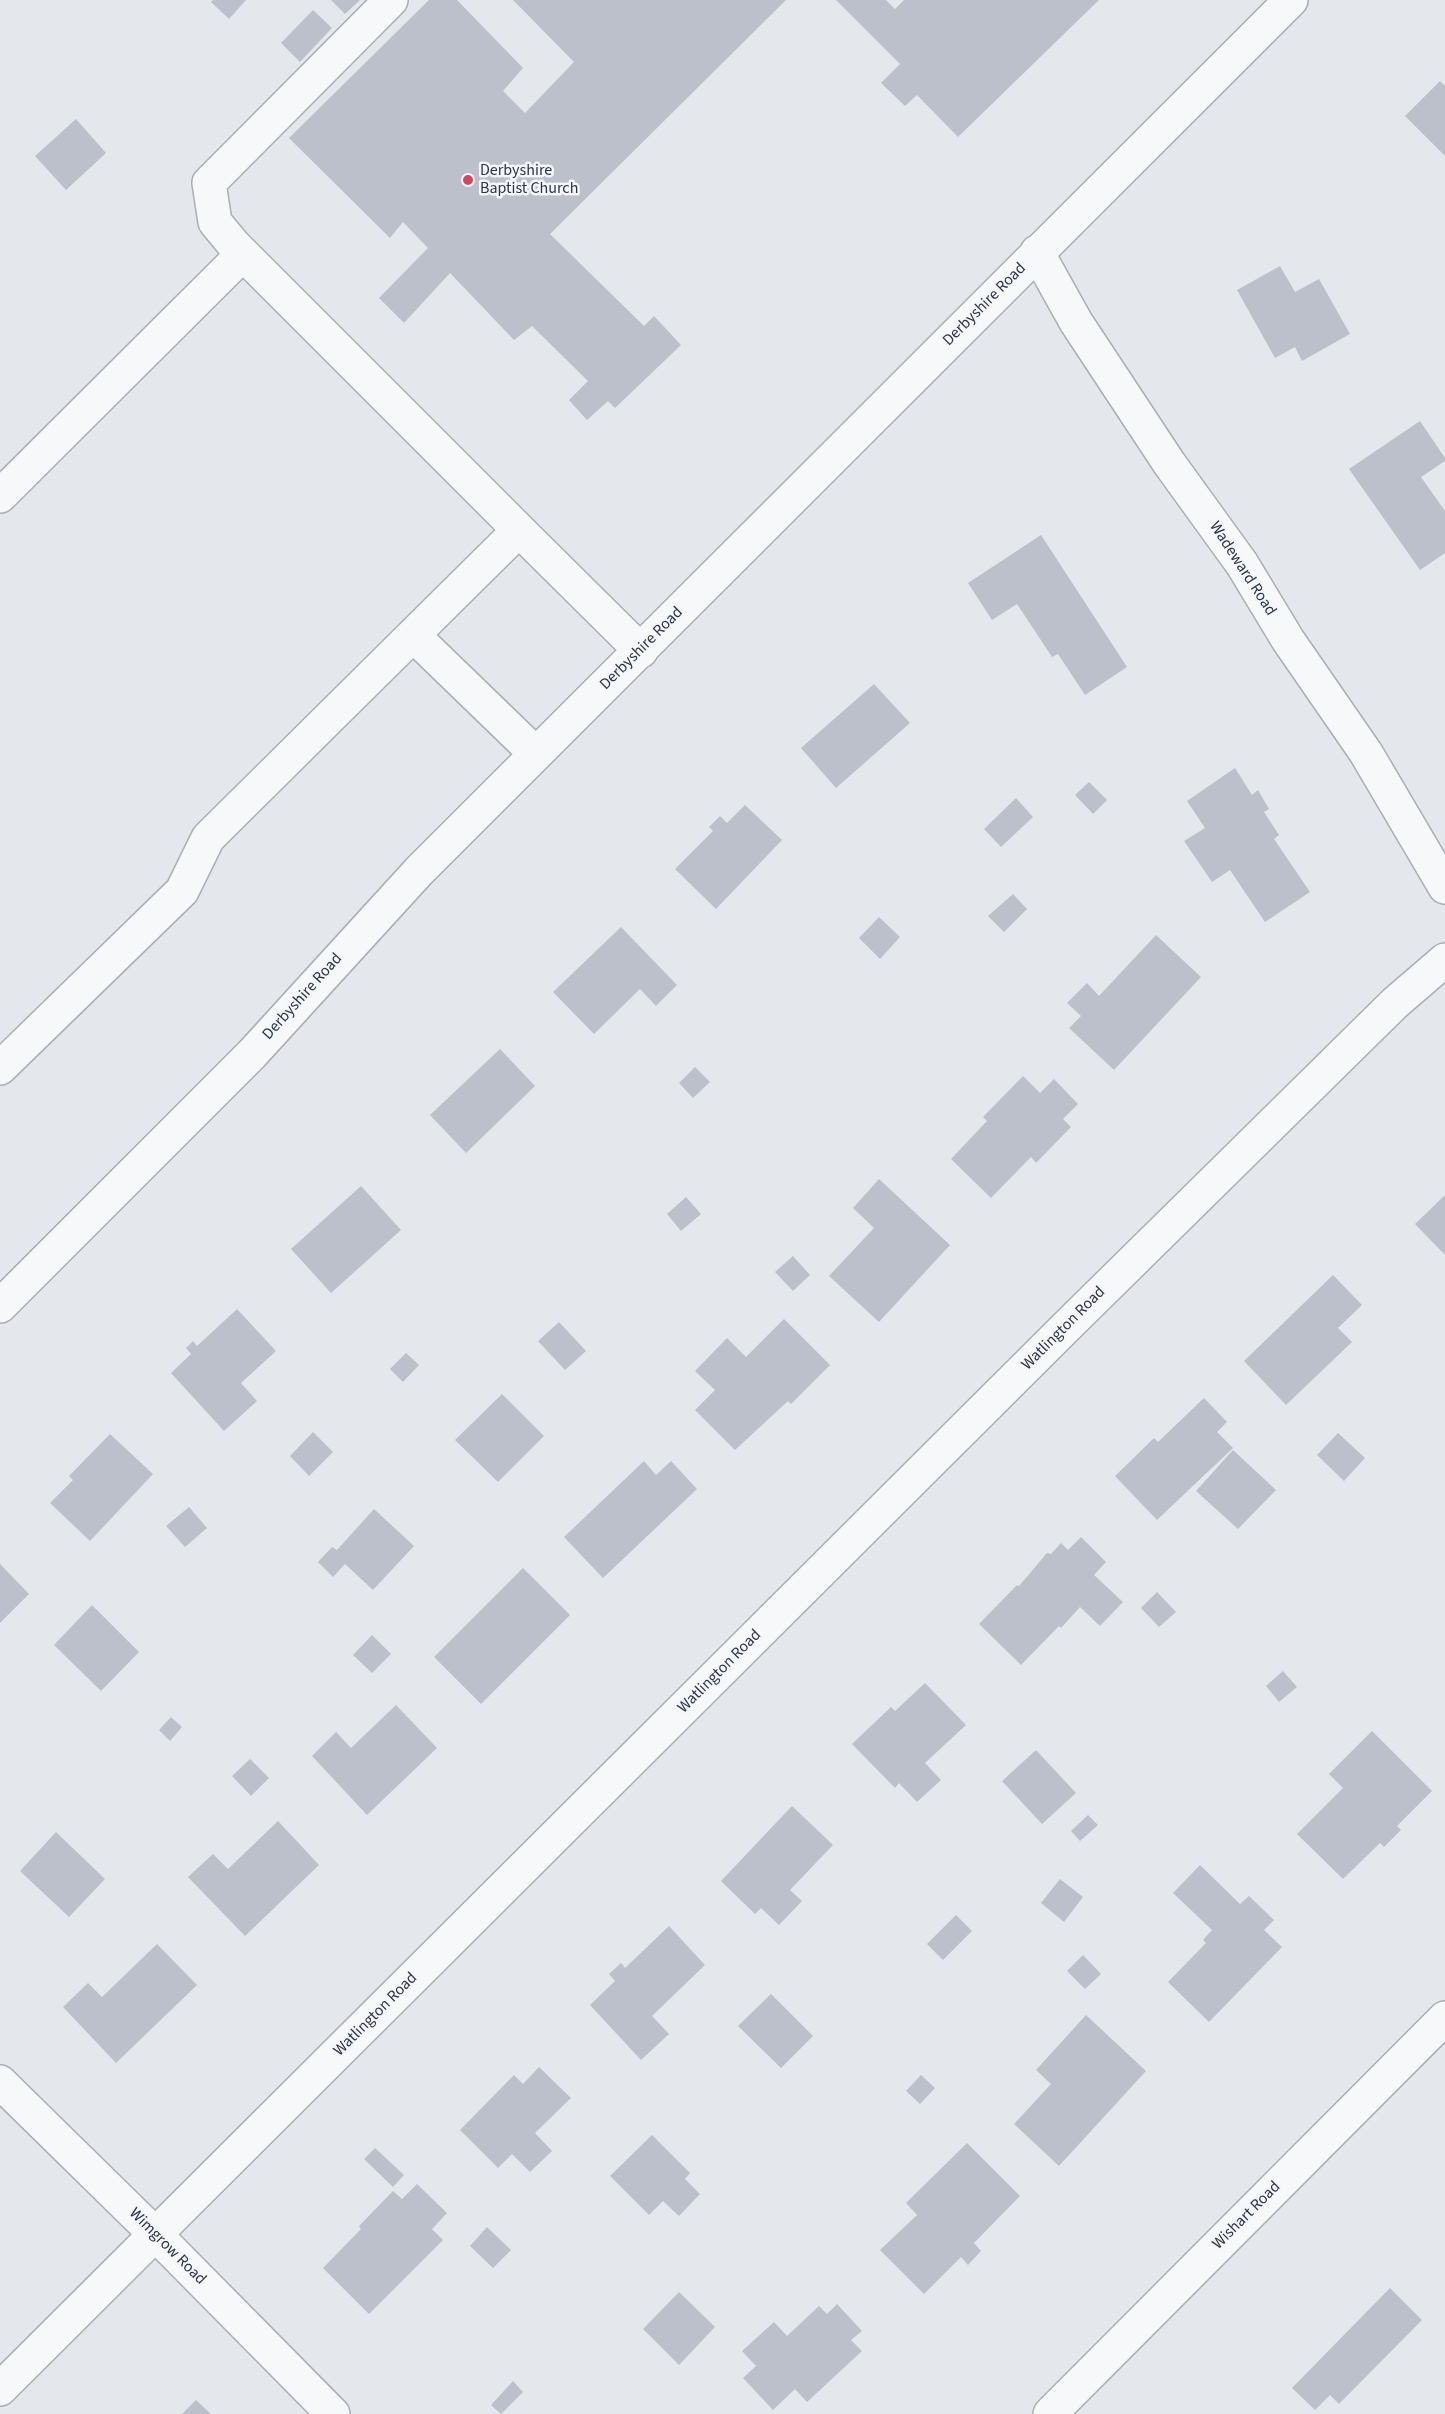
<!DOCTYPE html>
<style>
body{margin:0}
canvas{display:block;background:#e4e7ec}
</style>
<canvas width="1445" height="2414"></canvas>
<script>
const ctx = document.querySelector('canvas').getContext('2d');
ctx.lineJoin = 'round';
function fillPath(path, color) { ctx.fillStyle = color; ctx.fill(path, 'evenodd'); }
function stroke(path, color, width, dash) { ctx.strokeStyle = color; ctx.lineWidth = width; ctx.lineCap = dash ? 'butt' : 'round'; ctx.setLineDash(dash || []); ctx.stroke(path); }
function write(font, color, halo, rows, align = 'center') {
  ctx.font = font + ' "Source Sans 3",sans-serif'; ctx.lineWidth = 5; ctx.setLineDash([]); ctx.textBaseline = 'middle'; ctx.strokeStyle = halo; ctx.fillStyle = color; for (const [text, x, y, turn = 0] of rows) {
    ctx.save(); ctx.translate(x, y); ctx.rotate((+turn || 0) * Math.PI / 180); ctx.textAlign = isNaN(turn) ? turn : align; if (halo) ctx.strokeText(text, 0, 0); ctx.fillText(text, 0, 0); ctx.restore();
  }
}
fillPath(new Path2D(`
 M213,0h33l-17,19 -18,-17z
 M331,0h29l-15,14z
 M429,0h28l66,68 -20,23 22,22 49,-51 -61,-62h273l-236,234 94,92 10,-10 27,29 -66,63 -7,-7 -21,19 -18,-20 19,-19 -56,-55 -18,14 -64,-67 -46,50 -25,-25 49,-50 -25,-26 -13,16 -101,-100z
 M836,0h50l9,9 9,-9h195l-141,137 -41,-42 -12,11 -24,-23 19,-19z
 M313,10l19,18 -32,34 -19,-19z
 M1440,81l5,5v70l-40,-40z
 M76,119l30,34 -40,37 -31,-34z
 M1280,266l15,26 24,-13 31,55 -48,27 -7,-14 -20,11 -38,-68z
 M1420,421l25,37v3l-24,16 24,34v42l-25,17 -71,-101z
 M1041,535l86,132 -42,28 -27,-41 -6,3 -35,-53 -25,16 -24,-37z
 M874,684l36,39 -74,65 -35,-40z
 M1235,768l17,27 6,-5 11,19 -5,3 15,23 -5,4 36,53 -45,30 -35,-52 -18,12 -28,-41 21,-13 -18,-27z
 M1089,782l18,18 -14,14 -18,-19z
 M1016,798l17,19 -32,30 -17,-18z
 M745,805l37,35 -66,69 -41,-40 38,-38 -4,-4 11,-11 7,7z
 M1013,894l14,15 -23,23 -16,-16z
 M879,917l21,20 -20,22 -21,-21z
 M621,927l56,58 -21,21 -16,-17 -46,45 -41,-42z
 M1156,935l45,42 -87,93 -45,-42 12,-12 -14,-13 20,-20 12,13z
 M500,1049l35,37 -69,67 -36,-38z
 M695,1067l15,15 -17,16 -14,-15z
 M1023,1076l17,17 14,-14 24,25 -15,15 8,8 -35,36 -5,-6 -40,41 -40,-39 36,-38 -4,-4z
 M879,1179l71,66 -71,77 -50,-46 45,-48 -21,-20z
 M361,1186l40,44 -70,63 -40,-44z
 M1445,1195v60l-30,-31z
 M686,1197l15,17 -20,17 -14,-17z
 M793,1256l17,19 -17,16 -18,-19z
 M1333,1275l29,30 -24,23 14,14 -66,63 -42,-44z
 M237,1309l39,42 -35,32 16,18 -33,30 -53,-58 20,-19 -5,-6 7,-7 4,5z
 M784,1319l46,46 -39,39 -3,-3 -53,49 -40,-40 20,-20 -20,-19 32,-33 19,19z
 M559,1322l27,29 -21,19 -27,-29z
 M406,1353l13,12 -16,17 -13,-13z
 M502,1394l42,42 -46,46 -43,-42z
 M1204,1398l23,24 -10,10 16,16 -76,72 -42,-44 39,-38 4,4z
 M313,1432l20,20 -24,24 -19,-20z
 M1338,1433l27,25 -21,23 -27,-26z
 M110,1434l43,40 -63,67 -40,-38 23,-23 -4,-4z
 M1233,1450l43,40 -38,39 -42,-38z
 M644,1461l12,14 15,-14 26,28 -94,89 -39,-41z
 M189,1507l18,21 -22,19 -19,-21z
 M374,1509l40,37 -41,44 -28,-26 -12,13 -15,-15 14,-15 5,3z
 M1081,1537l25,25 -12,13 29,27 -23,24 -20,-19 -19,21 -2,-2 -38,39 -42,-41 38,-39 2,1 28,-33 4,1 10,-11 7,7z
 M0,1564l29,30 -29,29z
 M523,1568l47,47 -89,89 -47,-47z
 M1157,1592l19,20 -17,15 -18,-19z
 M92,1605l47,47 -38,39 -47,-46z
 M372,1635l19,19 -19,19 -19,-18z
 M1283,1671l14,16 -18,15 -13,-16z
 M925,1683l41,42 -41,38 16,17 -24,22 -18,-19 -4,5 -43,-44 39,-37 4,4z
 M396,1705l41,43 -70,67 -55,-59 24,-24 15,16z
 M171,1717l11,10 -12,14 -11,-11z
 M1372,1731l60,60 -35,35 4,4 -17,17 -4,-4 -37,36 -46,-45 46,-46 -14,-14z
 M1036,1750l40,43 -34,31 -40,-43z
 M250,1759l19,19 -18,18 -19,-20z
 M792,1806l41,39 -43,45 12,11 -23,24 -18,-17 -6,6 -34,-33z
 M1088,1815l10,10 -18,16 -9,-10z
 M278,1821l41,44 -74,71 -57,-59 25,-23 15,15z
 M56,1832l49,47 -36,38 -49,-46z
 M1200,1865l40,39 9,-8 25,24 -10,10 18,17 -73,75 -41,-40 38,-39 -3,-3 9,-10 -39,-37z
 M1060,1879l23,18 -19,25 -23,-19z
 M956,1915l16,16 -29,29 -16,-16z
 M669,1926l36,39 -53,51 17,18 -28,26 -51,-55 25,-24 -6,-7 12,-11 4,5z
 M157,1944l40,41 -81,78 -53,-56 25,-24 14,14z
 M1083,1955l18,19 -16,15 -18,-18z
 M771,1994l42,42 -32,32 -43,-42z
 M1086,2015l60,56 -87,95 -45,-42 37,-40 -15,-14z
 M539,2067l32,31 -36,35 17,18 -22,21 -18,-18 -14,14 -38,-38 54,-55 9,9z
 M921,2075l14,13 -15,16 -14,-13z
 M652,2135l38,38 -5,6 15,15 -21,22 -16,-15 -14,14 -39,-39z
 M967,2143l53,53 -46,47 7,8 -13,14 -7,-8 -37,37 -44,-44 37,-35 -11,-12z
 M375,2148l29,27 -11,12 -29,-28z
 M417,2184l30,29 -15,16 11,11 -74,74 -46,-46 38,-39 -2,-3 34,-35 9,8z
 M487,2227l24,23 -18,18 -23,-22z
 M1390,2288l32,32 -83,84 -9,-9 -15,15 -23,-22z
 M679,2292l36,35 -36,38 -36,-36z
 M837,2304l25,27 -11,9 11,11 -55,51 -12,-13 -22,21 -30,-32 13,-12 -14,-15 32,-29 13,14 32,-30 8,8z
 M513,2381l10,11 -22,22 -10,-9z
 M196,2400l15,14h-29z`), '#bbc0ca');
const minor = new Path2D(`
 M1037,252l39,70 93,141 73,101 46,76 78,113 79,134
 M0,496l243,-242
 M519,530l122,121
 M413,635l123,119
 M0,1068l182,-177 26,-53 311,-308 -285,-285 -19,-23 -6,-39 182,-183
 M0,1306l252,-252 167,-183 872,-871
 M0,2082l155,152 178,180
 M0,2389l1064,-1060 331,-326 50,-43
 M1050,2414l395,-396`);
stroke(minor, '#a9aeb7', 36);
stroke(minor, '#f7f8fa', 33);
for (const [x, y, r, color] of [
 [468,180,6,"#d1495b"]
]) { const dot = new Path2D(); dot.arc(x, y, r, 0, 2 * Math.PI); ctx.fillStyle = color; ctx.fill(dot); stroke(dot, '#f4f6f9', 2); }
write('16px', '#2b3445', '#f4f6f9', [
 ["Derbyshire",480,171],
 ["Baptist Church",480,189]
], 'left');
write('16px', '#2b3445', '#f4f6f9', [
 ["Derbyshire Road",985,305,-45],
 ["Wadeward Road",1242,569,57],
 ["Derbyshire Road",642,649,-45],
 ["Derbyshire Road",303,997,-48],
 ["Watlington Road",1064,1329,-45],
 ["Watlington Road",720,1672,-45],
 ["Watlington Road",376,2015,-45],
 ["Wishart Road",1247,2216,-45],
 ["Wimgrow Road",167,2247,45]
]);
</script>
